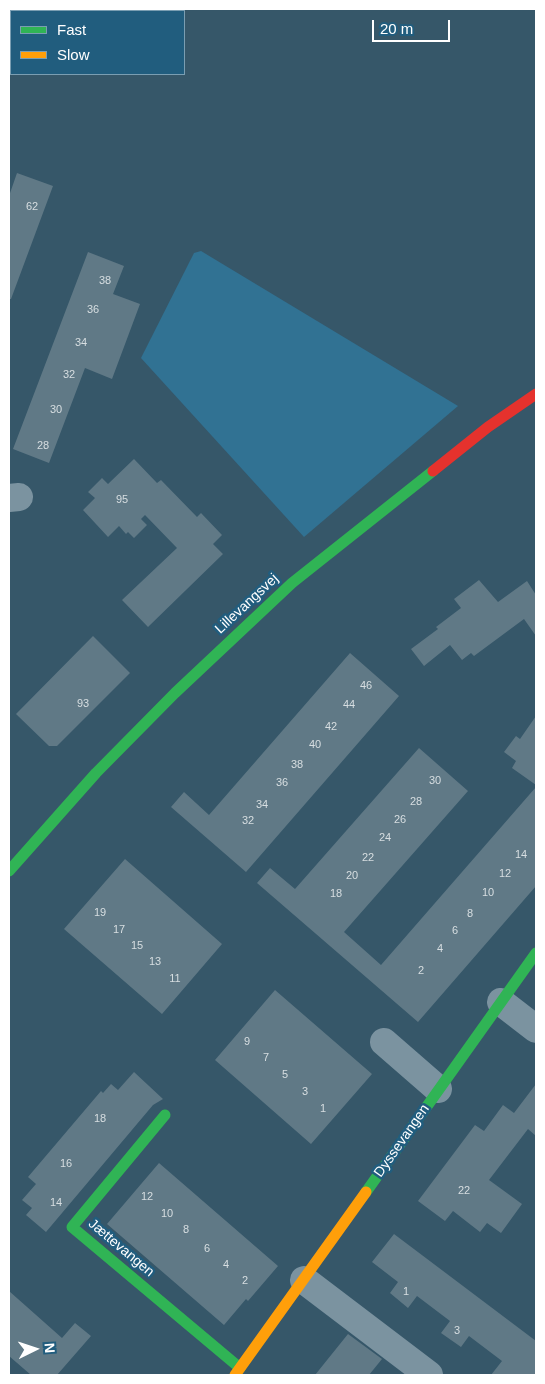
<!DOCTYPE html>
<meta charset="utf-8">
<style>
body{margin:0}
#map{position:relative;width:545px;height:1384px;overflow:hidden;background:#365769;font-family:Arial,sans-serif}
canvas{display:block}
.frame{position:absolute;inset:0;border:10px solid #fff;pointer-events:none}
.legend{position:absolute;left:10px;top:10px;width:175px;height:65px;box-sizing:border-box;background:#215d7e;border:1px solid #7a9eb2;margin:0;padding:6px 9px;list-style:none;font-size:15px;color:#fff}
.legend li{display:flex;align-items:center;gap:10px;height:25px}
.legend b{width:25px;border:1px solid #7a9eb2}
.north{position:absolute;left:10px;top:1324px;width:50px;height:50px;-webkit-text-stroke:4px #215d7e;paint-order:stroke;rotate:86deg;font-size:14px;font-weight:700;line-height:20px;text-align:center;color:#fff}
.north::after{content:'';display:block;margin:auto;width:18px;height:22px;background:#fff;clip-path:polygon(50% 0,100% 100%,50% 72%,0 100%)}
.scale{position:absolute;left:372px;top:20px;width:78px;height:22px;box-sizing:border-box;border:2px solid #fff;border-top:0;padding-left:6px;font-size:15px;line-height:18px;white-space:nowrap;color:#fff;-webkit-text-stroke:4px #215d7e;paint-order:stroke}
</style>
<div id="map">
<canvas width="545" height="1384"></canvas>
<div class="frame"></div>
<ul class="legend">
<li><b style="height:6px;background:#30b455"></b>Fast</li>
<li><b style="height:6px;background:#ff9f0a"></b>Slow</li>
</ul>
<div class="north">N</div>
<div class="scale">20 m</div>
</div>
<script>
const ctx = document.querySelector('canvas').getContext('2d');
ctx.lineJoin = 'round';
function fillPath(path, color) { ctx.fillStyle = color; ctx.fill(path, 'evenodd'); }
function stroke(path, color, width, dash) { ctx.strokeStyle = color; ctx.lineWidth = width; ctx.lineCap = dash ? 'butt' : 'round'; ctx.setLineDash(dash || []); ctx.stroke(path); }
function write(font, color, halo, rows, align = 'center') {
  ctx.font = font + ' Arial,sans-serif'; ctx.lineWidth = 5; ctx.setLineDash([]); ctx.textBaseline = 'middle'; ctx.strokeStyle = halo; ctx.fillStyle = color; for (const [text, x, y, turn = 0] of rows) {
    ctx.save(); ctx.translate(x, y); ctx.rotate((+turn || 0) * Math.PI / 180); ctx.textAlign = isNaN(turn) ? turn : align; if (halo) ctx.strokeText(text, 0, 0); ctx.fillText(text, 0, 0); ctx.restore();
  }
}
fillPath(new Path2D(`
 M201,251l257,155 -154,131 -163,-179 53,-105z`), '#317293');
fillPath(new Path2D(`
 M17,173l36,13 -42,113h-2v-103z
 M88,252l36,14 -11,28 27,10 -28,75 -27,-11 -36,95 -36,-14z
 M134,459l23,24 4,-3 36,37 4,-4 21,22 -9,9 10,10 -75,73 -26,-27 55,-52 -32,-33 -4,4 6,6 -13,13 -6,-6 -2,2 -7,-8 -11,11 -25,-27 12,-12 -7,-6 14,-14 6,6z
 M479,580l19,22 29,-21 9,14v41l-12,-17 -50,37 -3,-3 -9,7 -12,-15 -26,21 -13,-17 27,-20 -2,-2 25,-19 -7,-9z
 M93,636l37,37 -73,73h-8l-33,-32z
 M350,653l49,43 -153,176 -75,-65 13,-15 25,23z
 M536,716v69l-24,-17 4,-7 -12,-9 12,-16 4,3z
 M419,748l49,43 -124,141 37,33 155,-178v99l-118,136 -161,-139 13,-15 25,21z
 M125,859l97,85 -60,70 -98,-85z
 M275,990l97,84 -61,70 -96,-84z
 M134,1072l29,27 -10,6 -107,127 -20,-17 6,-7 -10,-8 14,-16 -8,-7 73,-86 2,2 8,-9 7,6z
 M536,1084v52l-8,-7 -39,51 33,24 -21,29 -14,-10 -7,9 -27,-21 -8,10 -27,-20 57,-76 9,6 19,-26 11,8z
 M159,1163l119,103 -30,35 -2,-2 -22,26 -117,-101z
 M394,1234l142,107v34h-45l11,-14 -33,-25 -8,11 -20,-14 9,-12 -33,-25 -9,12 -18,-15 8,-11 -26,-20z
 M9,1291l53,47 13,-15 16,13 -34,39h-26l-22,-19z
 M348,1334l34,25 -13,16h-54z`), '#607986');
stroke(new Path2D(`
 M9,498l10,-1
 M501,1002l35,27
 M384,1042l54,47
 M304,1280l125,95`), '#7b93a0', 28);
stroke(new Path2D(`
 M9,871l87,-98 79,-80 117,-110 141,-112
 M165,1115l-93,112 168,141
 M366,1192l170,-239`), '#30b455', 11);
stroke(new Path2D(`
 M235,1375l131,-183`), '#ff9f0a', 11);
stroke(new Path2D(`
 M433,471l55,-44 48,-33`), '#e5322d', 11);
write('11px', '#d7dee1', null, [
 ["62",32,207],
 ["38",105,281],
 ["36",93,310],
 ["34",81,343],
 ["32",69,375],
 ["30",56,410],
 ["28",43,446],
 ["95",122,500],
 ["46",366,686],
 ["93",83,704],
 ["44",349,705],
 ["42",331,727],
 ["40",315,745],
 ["38",297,765],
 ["30",435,781],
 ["36",282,783],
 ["28",416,802],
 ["34",262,805],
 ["26",400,820],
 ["32",248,821],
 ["24",385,838],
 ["14",521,855],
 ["22",368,858],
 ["12",505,874],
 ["20",352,876],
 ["10",488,893],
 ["18",336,894],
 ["19",100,913],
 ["8",470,914],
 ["17",119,930],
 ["6",455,931],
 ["15",137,946],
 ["4",440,949],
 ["13",155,962],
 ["2",421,971],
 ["11",175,979],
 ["9",247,1042],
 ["7",266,1058],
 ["5",285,1075],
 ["3",305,1092],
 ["1",323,1109],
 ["18",100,1119],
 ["16",66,1164],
 ["22",464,1191],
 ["12",147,1197],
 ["14",56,1203],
 ["10",167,1214],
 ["8",186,1230],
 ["6",207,1249],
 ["4",226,1265],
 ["2",245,1281],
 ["1",406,1292],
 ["3",457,1331]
]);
write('14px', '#fff', '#215d7e', [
 ["Lillevangsvej",247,604,-43],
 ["Dyssevangen",402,1141,-55],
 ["Jættevangen",121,1248,40]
]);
</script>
